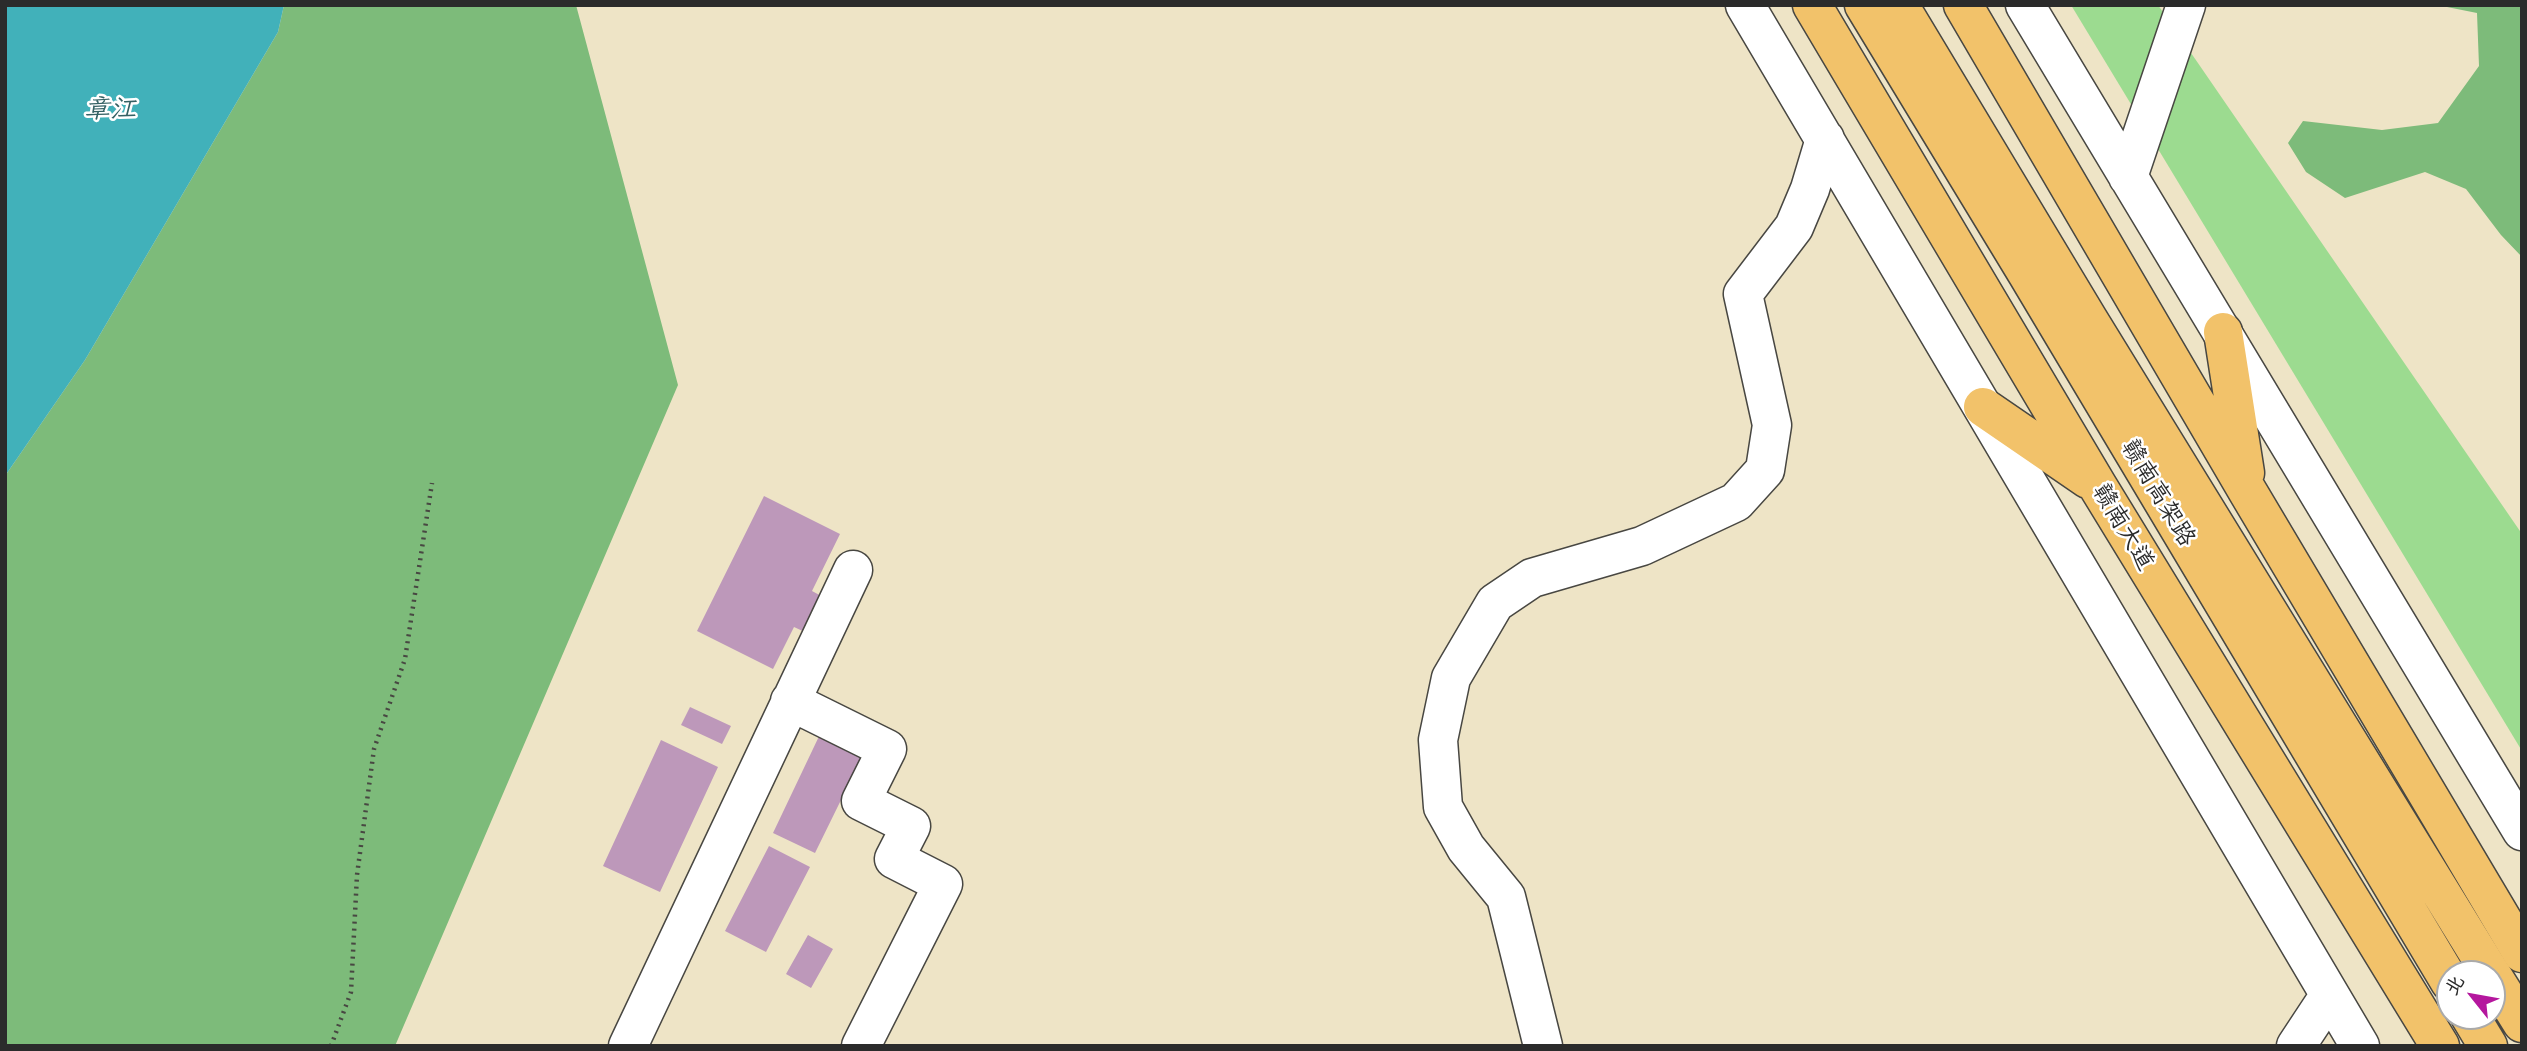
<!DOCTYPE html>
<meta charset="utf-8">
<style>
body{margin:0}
#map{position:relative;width:2527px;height:1051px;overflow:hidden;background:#eee4c6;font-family:"Comic Neue","LXGW WenKai TC",sans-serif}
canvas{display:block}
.frame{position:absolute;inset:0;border:7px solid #2b2b2b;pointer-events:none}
.north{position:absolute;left:2436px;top:960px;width:70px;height:70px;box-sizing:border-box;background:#fff;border:2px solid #aaa;border-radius:50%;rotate:301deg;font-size:19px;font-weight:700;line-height:28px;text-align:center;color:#2b2b2b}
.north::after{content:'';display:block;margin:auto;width:24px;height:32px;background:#b5179e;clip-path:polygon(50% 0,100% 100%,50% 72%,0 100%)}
</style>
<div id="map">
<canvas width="2527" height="1051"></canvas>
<div class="frame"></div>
<div class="north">北</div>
</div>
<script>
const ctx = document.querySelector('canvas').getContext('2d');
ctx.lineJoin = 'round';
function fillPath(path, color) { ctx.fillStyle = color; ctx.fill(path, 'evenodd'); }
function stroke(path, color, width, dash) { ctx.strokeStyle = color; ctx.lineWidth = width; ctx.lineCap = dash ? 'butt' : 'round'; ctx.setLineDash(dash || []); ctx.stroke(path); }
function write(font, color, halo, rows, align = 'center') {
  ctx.font = font + ' "Comic Neue","LXGW WenKai TC",sans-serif'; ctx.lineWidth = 5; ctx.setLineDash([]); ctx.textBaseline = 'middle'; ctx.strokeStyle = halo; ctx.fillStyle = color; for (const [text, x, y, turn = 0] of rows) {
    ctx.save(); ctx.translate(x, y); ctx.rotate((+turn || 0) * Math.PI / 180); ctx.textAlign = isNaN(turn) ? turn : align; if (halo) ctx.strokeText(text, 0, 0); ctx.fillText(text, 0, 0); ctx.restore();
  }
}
fillPath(new Path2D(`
 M2071,5h87l364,529v217z`), '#9cdb90');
fillPath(new Path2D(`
 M284,5h292l102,380 -283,661h-390v-570l80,-116 193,-328z
 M2437,5h85v252l-21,-22 -35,-46 -41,-17 -80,26 -39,-26 -18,-29 15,-22 79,9 56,-7 41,-57 -2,-53z`), '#7dbb7a');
fillPath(new Path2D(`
 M5,5h279l-6,27 -193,328 -80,116z`), '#41b1ba');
fillPath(new Path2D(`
 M764,496l76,38 -28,57 13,7 -18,35 -13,-6 -21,42 -76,-38z
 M690,707l41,19 -9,18 -41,-19z
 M822,730l43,21 -50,102 -42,-20z
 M661,740l57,27 -58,125 -57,-26z
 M769,846l41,21 -44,85 -41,-21z
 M808,935l25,14 -22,39 -25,-14z`), '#bd98ba');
const minor = new Path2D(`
 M1745,5l615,1041
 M2025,5l497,826
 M2128,177l58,-172
 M790,701l97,48 -26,52 50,25 -17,33 49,25 -82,162
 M628,1046l225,-476
 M1543,1046l-37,-149 -40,-49 -23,-41 -5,-67 13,-62 44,-75 37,-25 110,-32 94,-44 29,-32 7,-45 -29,-131 51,-67 16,-38 15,-50
 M2296,1046l33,-50`);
const major = new Path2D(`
 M1812,5l285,480 343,561
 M1963,5l285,487 274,461
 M2223,332l22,141
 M1983,407l105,72`);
const highway = new Path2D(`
 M1864,5l164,270 422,707
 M1899,5l189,314 403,655
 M2492,975l30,48
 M2470,1016l18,30`);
stroke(minor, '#484742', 41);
stroke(major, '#484742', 41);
stroke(highway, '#484742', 41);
stroke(new Path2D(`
 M331,1046l20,-54 6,-117 17,-126 31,-90 27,-176`), '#484742', 4.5, [2, 5]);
stroke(minor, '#fff', 38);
stroke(major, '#f2c26a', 38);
stroke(highway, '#f2c26a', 38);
write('24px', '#2b2b2b', '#fff', [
 ["赣南高架路",2158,493,59],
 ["赣南大道",2123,527,59]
]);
write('italic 26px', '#346164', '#fff', [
 ["章江",110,110]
]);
</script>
